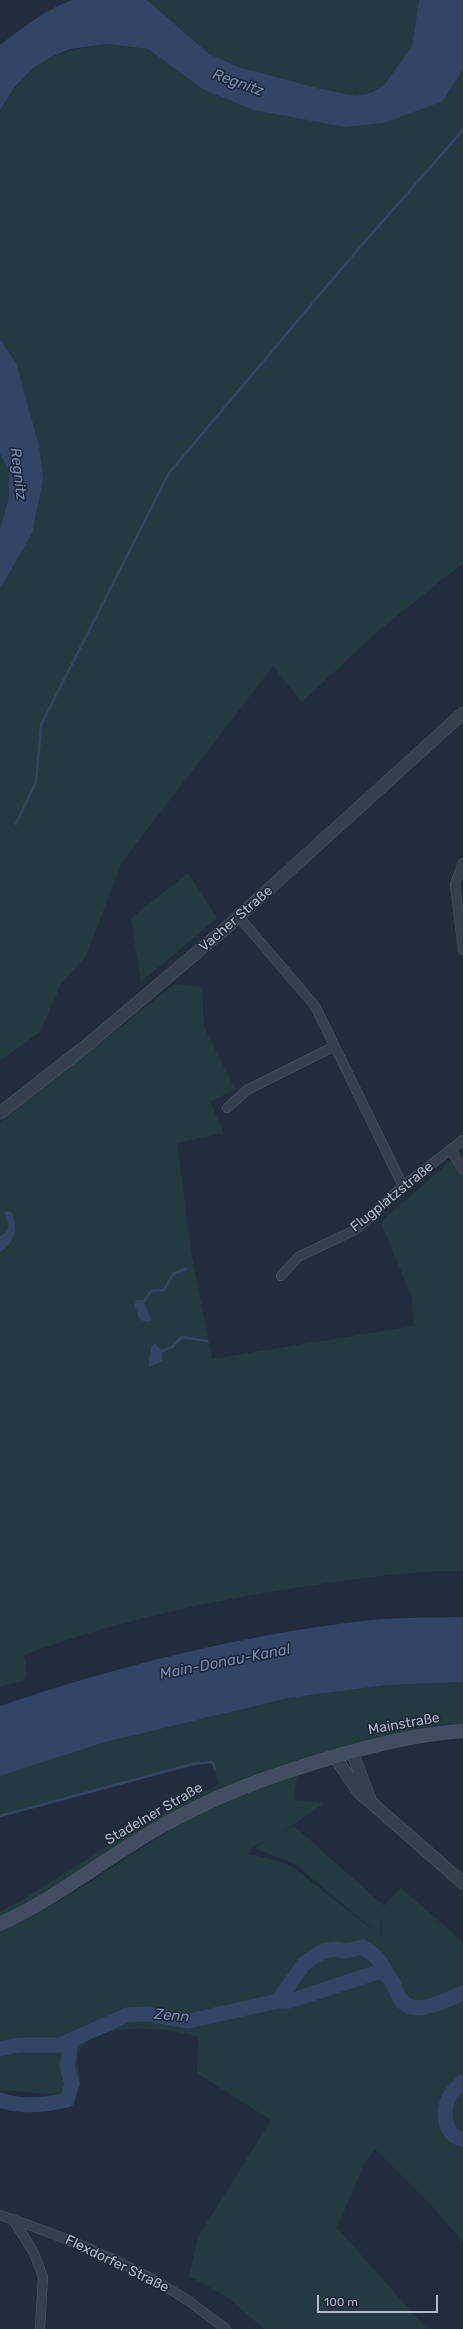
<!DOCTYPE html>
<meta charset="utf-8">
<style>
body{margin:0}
#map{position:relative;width:463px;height:2329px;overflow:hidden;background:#212d3f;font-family:Rubik,sans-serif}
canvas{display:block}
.scale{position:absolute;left:317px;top:2295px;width:121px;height:18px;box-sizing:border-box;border:2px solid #b1baca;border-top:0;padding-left:5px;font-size:12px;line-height:14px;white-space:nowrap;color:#b1baca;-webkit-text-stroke:3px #1b2434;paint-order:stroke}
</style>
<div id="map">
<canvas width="463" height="2329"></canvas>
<div class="scale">100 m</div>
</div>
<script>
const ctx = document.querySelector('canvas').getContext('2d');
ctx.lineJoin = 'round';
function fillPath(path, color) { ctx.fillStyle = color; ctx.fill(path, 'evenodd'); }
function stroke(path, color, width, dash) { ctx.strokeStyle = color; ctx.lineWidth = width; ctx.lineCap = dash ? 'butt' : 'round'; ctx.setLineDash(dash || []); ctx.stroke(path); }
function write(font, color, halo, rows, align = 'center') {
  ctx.font = font + ' Rubik,sans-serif'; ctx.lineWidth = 3; ctx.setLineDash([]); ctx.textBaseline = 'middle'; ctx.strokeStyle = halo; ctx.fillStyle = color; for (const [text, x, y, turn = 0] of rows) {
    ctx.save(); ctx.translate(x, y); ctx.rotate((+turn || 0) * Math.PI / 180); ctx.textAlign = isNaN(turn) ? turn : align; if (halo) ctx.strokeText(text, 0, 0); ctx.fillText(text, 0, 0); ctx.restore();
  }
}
fillPath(new Path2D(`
 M147,0h272l-7,46 -28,39 -13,8 -15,3 -39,-8 -78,-21 -30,-13z
 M107,44l41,5 56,41 50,20 30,5 159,-14 20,-32v494l-85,68 -76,71 -29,-36 -151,196 -36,94 -25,28 -21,48 -40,29v-951c31,-49 51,-58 107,-66z
 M188,873l29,45 -76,64 -10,-64z
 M175,984l27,3 2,40 31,62 -25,13 14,31 -47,10 15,114 20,102 202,-33 -2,-28 -31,-76 74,-65 8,12v402c-49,-1 -99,7 -148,14 -99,14 -197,35 -291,70l3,18 -3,8 -24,5v-564z
 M463,1682v49l-67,10 -162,48 -234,135v-12l19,-10 127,-80 73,-38 -6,-22 -10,1 -203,53v-40l102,-33 186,-45 99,-13z
 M297,1776l-3,24 30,3 -43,30 13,-7 90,80 17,-18 62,54v300l-28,-33 -60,-60 -11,15 -27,64 90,101h-163l-38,-33 -37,-20 9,-39 73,-117 -74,-47 1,-36c-28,-10 -106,-18 -120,17 -3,8 3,19 2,28 0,5 -3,10 -5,14l-75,-6v-158c67,-29 124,-76 188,-112 34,-19 71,-32 109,-44zM269,1838l-14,10 41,17 84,70 1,-22 1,24 -88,-69 -15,-7 -31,-7 5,-7z`), '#233b40');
fillPath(new Path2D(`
 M73,0h74l62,54 30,13 78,21 39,8 15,-3 13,-8 28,-39 7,-46h44v69l-20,32 -59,22 -39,4 -91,-17 -50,-20 -56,-41 -41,-5 -37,5 -19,8 -19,12 -18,19 -14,22v-65c23,-17 45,-36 73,-45z
 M0,339l16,24 23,83 4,33 -11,54 -32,56v-59l9,-32v-27l-9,-18z
 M11,1211c8,15 4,32 -11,41v-16l4,-2 5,-9 -5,-13z
 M136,1300h6l10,20 -6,2 -7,-3 -4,-14z
 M155,1343l7,8v10l-14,7 3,-21z
 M463,1617v65l-76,3 -99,13 -186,45 -102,33v-70c121,-41 245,-72 372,-86 30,-3 61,-2 91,-3z`), '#324566');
stroke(new Path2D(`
 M16,824l20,-42 5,-57 128,-252 185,-219 109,-124
 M143,1303l8,-12 13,-1 9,-16 13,-5
 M162,1351l10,-4 10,-10 25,4
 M0,1816l193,-52 20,-2 2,8`), '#324566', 2.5);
stroke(new Path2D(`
 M278,2001l25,-36 9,-7 11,-7 11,-2 12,2 17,-4c12,8 19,14 24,28
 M0,2049l20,-4h40l67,-30 21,-1 40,7 90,-20h12l91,-30c10,6 12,11 16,22 12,29 45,8 66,0
 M463,2082c-4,4 -11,9 -13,14 -8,13 -7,41 13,43
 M0,2100c20,7 46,5 67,0l5,-16 -5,-18 4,-24`), '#324566', 15);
const minor = new Path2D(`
 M463,863l-8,21 8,66
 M239,917l76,89 88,180
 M227,1108l20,-18 86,-43
 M451,1150l12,19
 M281,1276l17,-19 57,-27 48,-44 60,-46
 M0,2215c61,21 121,44 176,78 17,10 33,24 50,36
 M13,2219l21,34 9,24 -3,52`);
const tertiary = new Path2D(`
 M0,1113l86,-67 141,-119 236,-214
 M352,1752l18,47
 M335,1757l24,35 104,91`);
const secondary = new Path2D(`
 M0,1924c55,-25 103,-64 155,-94 58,-34 111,-53 175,-72 43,-13 88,-24 133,-27`);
stroke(minor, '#515a6a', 10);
stroke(tertiary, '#515a6a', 13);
stroke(secondary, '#515a6a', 14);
stroke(minor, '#363f4f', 9);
stroke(tertiary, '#363f4f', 12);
stroke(secondary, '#434d62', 13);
write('14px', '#b1baca', '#1b2434', [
 ["Vacher Straße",236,919,-41],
 ["Flugplatzstraße",392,1197,-39],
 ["Mainstraße",404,1724,-10],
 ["Stadelner Straße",154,1814,-30],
 ["Flexdorfer Straße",117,2264,26]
]);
write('italic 15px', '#768eb4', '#1b2434', [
 ["Regnitz",238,83,20],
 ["Regnitz",18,474,83],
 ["Main-Donau-Kanal",225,1662,-11],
 ["Zenn",172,2016,5]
]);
</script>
